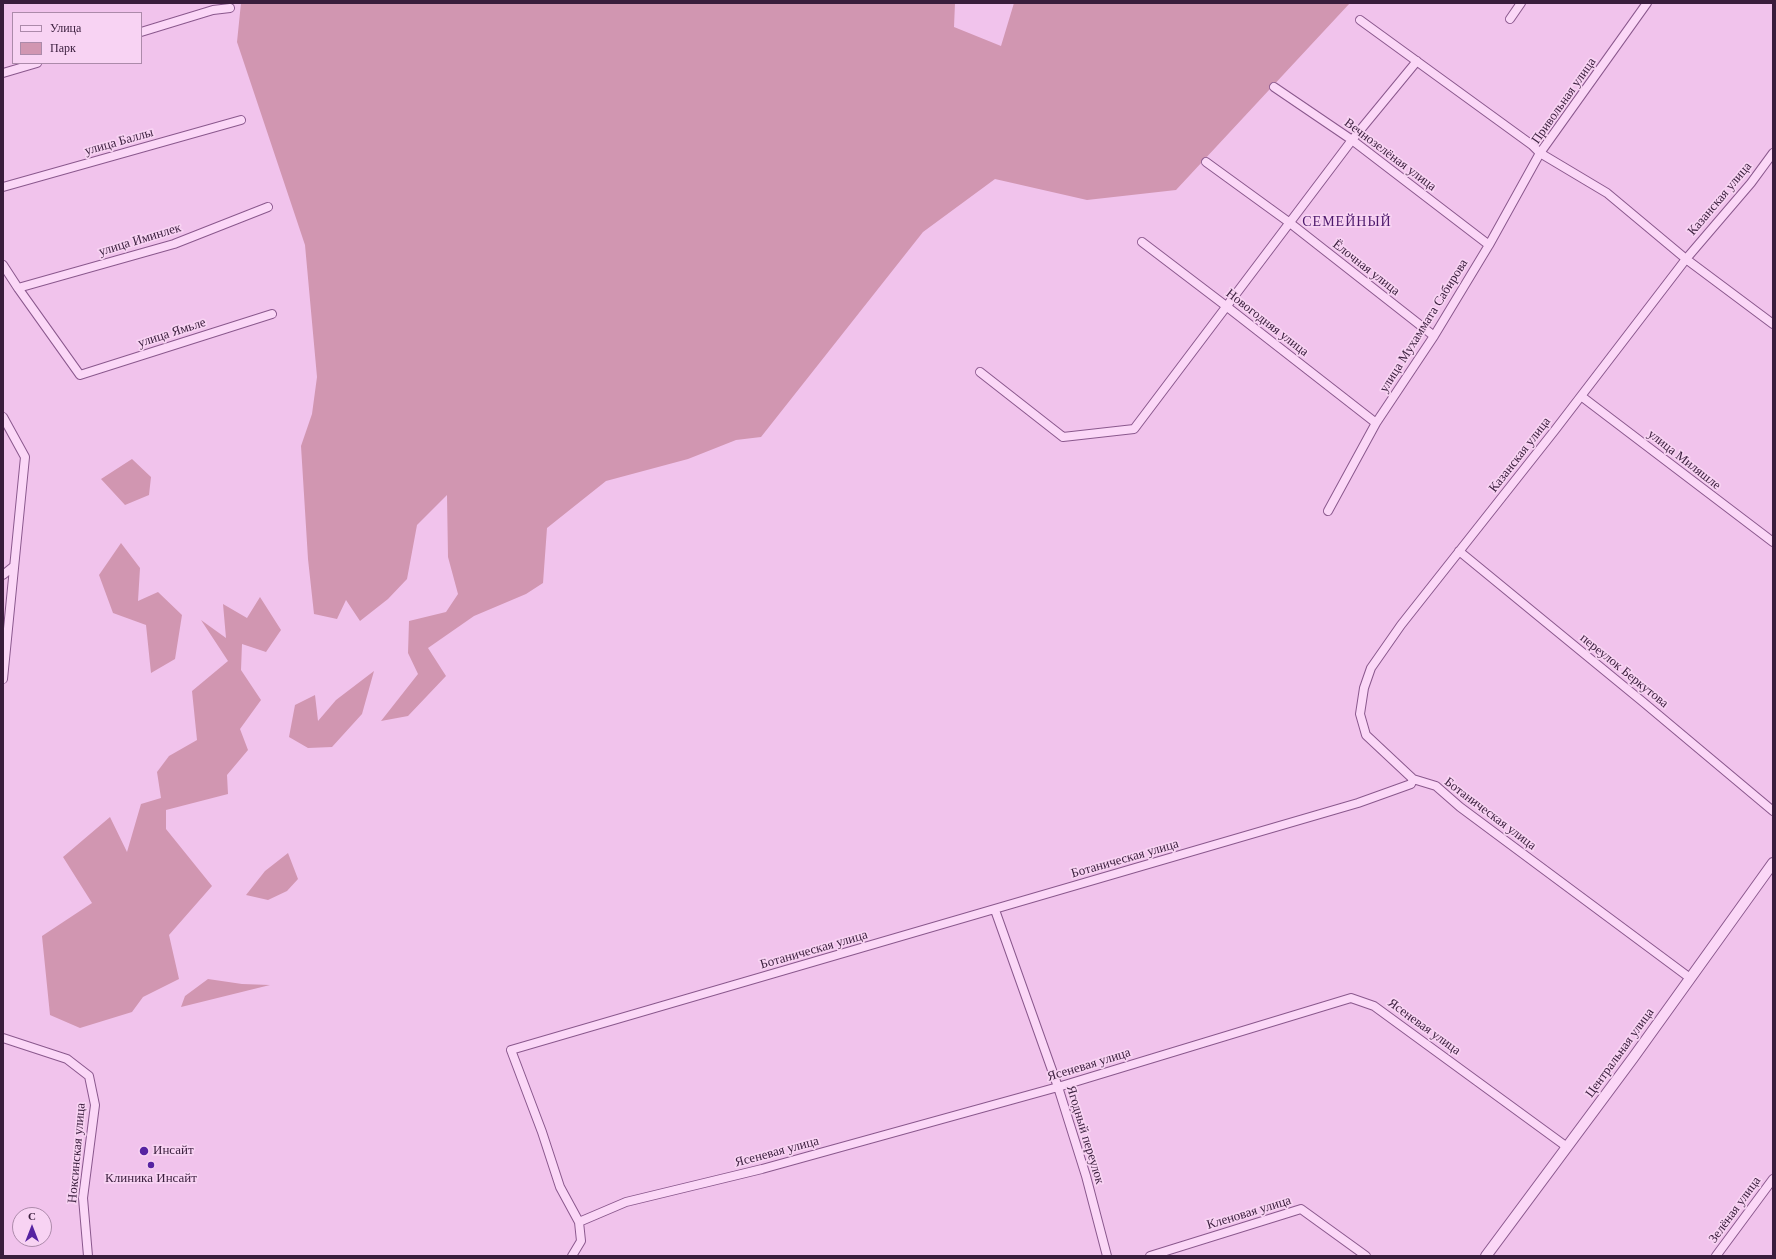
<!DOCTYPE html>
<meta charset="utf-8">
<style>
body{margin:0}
#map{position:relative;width:1776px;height:1259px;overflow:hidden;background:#f1c3ec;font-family:Georgia,serif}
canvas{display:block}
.frame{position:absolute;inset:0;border:4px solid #391d3c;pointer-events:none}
.legend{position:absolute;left:12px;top:12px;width:130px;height:52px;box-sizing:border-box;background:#f8d3f3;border:1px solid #ac8aaa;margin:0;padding:5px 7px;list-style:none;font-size:12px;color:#391d3c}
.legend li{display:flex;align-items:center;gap:8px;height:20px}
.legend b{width:20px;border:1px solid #ac8aaa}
.north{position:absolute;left:12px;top:1207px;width:40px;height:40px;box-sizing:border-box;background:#f8d3f3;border:1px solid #ac8aaa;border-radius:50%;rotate:0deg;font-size:11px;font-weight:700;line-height:16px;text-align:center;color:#391d3c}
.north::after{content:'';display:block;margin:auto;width:14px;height:18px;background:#5623a1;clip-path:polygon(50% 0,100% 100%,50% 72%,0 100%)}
</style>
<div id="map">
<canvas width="1776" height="1259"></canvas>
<div class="frame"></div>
<ul class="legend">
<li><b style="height:5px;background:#fbd7f7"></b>Улица</li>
<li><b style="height:11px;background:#d196b1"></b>Парк</li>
</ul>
<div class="north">С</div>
</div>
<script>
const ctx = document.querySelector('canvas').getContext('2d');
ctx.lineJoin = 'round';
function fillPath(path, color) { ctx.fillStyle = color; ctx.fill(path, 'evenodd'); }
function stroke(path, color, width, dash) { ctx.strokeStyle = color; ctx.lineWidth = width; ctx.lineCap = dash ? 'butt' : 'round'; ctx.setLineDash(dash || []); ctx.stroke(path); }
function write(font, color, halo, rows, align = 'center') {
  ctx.font = font + ' Georgia,serif'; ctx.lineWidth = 3.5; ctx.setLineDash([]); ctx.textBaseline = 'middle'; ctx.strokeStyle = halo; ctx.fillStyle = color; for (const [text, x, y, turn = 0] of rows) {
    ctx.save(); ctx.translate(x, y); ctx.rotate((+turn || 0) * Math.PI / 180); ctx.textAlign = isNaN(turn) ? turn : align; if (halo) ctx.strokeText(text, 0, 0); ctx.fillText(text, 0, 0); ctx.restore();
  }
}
fillPath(new Path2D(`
 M241,3h714l-1,24 47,19 13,-43h336l-174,187 -89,10 -92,-21 -72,53 -162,205 -25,3 -48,19 -82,22 -59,47 -4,55 -17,11 -52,22 -46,32 18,28 -38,40 -27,5 37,-47 -10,-21 1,-32 37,-9 12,-18 -10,-37 -1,-62 -30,30 -10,54 -19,20 -28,22 -14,-21 -9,19 -23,-5 -6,-55 -7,-113 11,-32 5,-37 -12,-132 -68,-203z
 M132,459l19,18 -2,18 -24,10 -24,-26z
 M121,543l19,25 -2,33 20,-9 24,23 -7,44 -24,14 -5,-48 -33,-12 -14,-38z
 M260,597l21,33 -15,22 -24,-8 -1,26 20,30 -21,29 8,21 -21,25 1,19 -62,16v19l46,57 -43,49 10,44 -36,18 -11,15 -52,16 -30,-13 -8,-79 50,-33 -29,-46 47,-40 17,35 14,-48 20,-6 -4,-26 12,-16 28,-16 -5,-49 36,-30 -27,-41 25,18 -3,-34 24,14z
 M374,671l-12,43 -30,33 -24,1 -19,-11 6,-32 20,-10 3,26 18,-21z
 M288,853l10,26 -11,12 -19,9 -22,-5 19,-24z
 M208,979l34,5 28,1 -89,22 4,-11z`), '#d196b1');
const minor = new Path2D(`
 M1647,3l-107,150 67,40 79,66 87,65
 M1510,19l11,-16
 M141,32l72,-22 17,-2
 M3,73l34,-10
 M1274,87l78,53 137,105
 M1206,162l84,61 144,113
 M3,187l238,-67
 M1142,242l84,64 150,117
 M3,265l15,23 62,87 192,-61
 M18,288l156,-44 94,-37
 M980,372l83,65 71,-8 218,-289 65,-79
 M1581,396l192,146
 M3,417l22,40 -22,222
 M1328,511l48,-88 58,-87 55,-91 51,-92 -8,-8 -172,-125
 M1459,551l184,151 130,109
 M3,575l11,-9
 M1413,779l-47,-44 -6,-21 4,-26 7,-20 30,-43 154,-195 131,-171 65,-76 22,-30
 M995,910l63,177 28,89 21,80
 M3,1038l64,21 22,17 6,29 -12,93 5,58
 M579,1222l47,-20 136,-33 296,-82 293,-89 23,8 193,141
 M572,1256l9,-15 -2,-19 -19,-35 -18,-55 -31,-82 847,-247 53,-19 2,-5 23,7 24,21 230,171
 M1150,1256l151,-47 65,47
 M1716,1256l57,-77`);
const tertiary = new Path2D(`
 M1486,1256l147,-198 140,-195`);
stroke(minor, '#8a588d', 10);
stroke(tertiary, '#8a588d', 12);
stroke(minor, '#fbd7f7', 8);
stroke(tertiary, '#fbd7f7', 10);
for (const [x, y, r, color] of [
 [144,1151,5,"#5623a1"],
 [151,1165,4,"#5623a1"]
]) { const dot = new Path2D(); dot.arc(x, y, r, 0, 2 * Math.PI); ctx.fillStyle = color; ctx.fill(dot); stroke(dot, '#f8d3f3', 1.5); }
write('13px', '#391d3c', '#f8d3f3', [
 ["Привольная улица",1564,101,-55],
 ["улица Баллы",119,142,-16],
 ["Вечнозелёная улица",1390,155,37],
 ["Казанская улица",1720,199,-50],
 ["улица Иминлек",140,240,-17],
 ["Ёлочная улица",1366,268,38],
 ["Новогодняя улица",1267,323,38],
 ["улица Мухаммата Сабирова",1424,326,-58],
 ["улица Ямьле",172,333,-18],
 ["Казанская улица",1520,455,-52],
 ["улица Миляшле",1684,460,38],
 ["переулок Беркутова",1624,671,39],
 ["Ботаническая улица",1490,814,37],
 ["Ботаническая улица",1125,859,-16],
 ["Ботаническая улица",814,950,-16],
 ["Ясеневая улица",1424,1027,36],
 ["Центральная улица",1620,1053,-54],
 ["Ясеневая улица",1089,1065,-17],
 ["Ягодный переулок",1085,1135,73],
 ["Ясеневая улица",777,1152,-15],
 ["Ноксинская улица",77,1153,-85],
 ["Зелёная улица",1735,1210,-54],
 ["Кленовая улица",1249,1213,-17]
]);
write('13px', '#391d3c', '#f8d3f3', [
 ["Инсайт",153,1151],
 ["Клиника Инсайт",151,1179,"center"]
], 'left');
ctx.letterSpacing = '1px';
write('14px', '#4d196c', '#f8d3f3', [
 ["СЕМЕЙНЫЙ",1347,222]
]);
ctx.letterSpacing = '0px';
</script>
